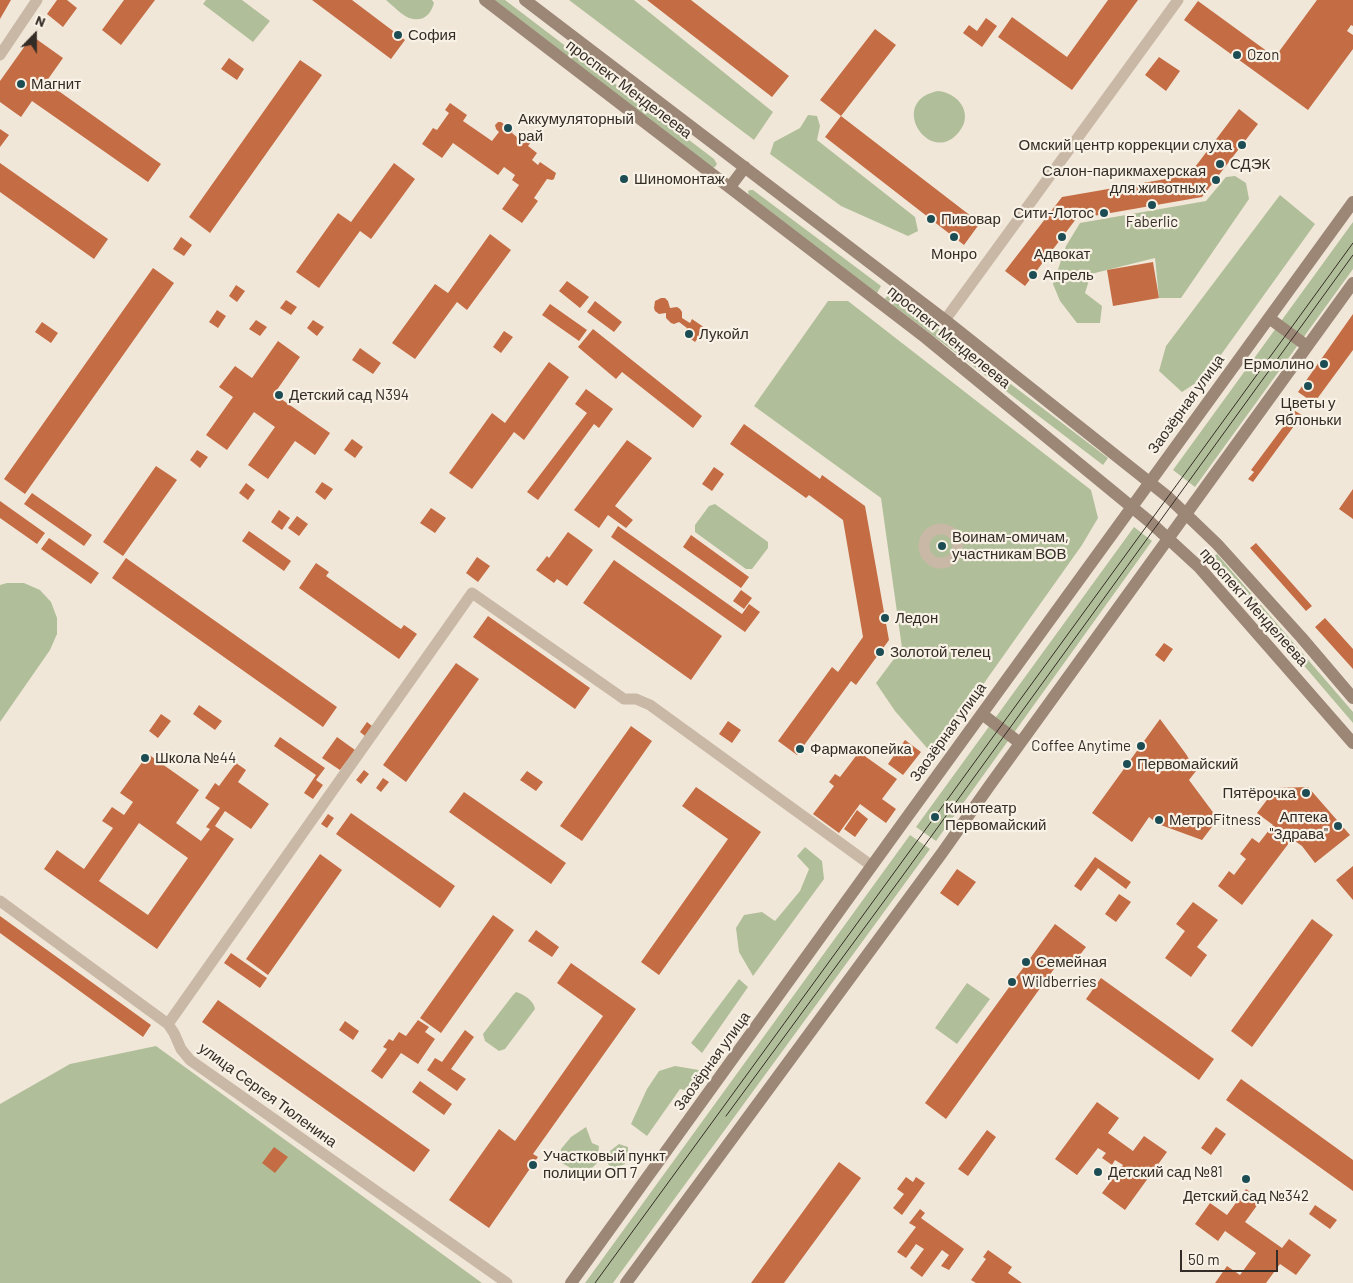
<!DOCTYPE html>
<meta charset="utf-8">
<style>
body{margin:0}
#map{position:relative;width:1353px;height:1283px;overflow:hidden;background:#f1e7d9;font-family:Barlow,sans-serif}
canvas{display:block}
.north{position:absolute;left:10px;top:10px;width:50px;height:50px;-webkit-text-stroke:4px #f8f1e5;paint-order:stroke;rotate:22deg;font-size:14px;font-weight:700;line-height:20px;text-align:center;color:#342c26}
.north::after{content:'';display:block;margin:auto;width:18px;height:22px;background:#342c26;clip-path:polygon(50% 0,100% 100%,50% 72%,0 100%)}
.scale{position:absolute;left:1180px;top:1250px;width:98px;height:22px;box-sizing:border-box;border:2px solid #342c26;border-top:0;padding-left:6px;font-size:15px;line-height:18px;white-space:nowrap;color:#342c26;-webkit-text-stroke:4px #f8f1e5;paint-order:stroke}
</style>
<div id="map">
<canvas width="1353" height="1283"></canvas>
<div class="north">N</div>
<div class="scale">50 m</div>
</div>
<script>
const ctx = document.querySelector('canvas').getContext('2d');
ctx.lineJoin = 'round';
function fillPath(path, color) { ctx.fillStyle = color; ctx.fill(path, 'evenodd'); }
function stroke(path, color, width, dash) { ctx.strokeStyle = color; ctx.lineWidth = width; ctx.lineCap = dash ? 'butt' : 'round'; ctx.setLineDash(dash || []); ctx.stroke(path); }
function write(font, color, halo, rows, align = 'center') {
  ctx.font = font + ' Barlow,sans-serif'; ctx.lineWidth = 4.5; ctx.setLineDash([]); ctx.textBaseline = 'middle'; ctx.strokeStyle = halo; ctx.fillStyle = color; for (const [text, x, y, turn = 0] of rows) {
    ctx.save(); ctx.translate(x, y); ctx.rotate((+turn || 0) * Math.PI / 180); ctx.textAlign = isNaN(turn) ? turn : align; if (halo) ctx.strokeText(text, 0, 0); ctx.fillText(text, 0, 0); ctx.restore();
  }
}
fillPath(new Path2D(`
 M206,0h36l28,21 -17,21 -50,-38z
 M386,0h46l2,3c-4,13 -11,19 -25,15 -6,-2 -17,-13 -23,-18z
 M490,0h15l209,159 3,5 -2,3 -3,1z
 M569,0h65l139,112 -19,28z
 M938,91c21,2 36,23 21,41 -29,36 -73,-31 -21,-41z
 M808,115l9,1 3,10 -3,14 98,77 3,14 -10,5 -67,-30 -71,-52 4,-12 26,-14z
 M1235,176l11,7 3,16 -68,99h-22l-4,-40 -64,16 -6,19 17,13 -2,17h-23l-17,-22 -7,-17 13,-38 14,-23 126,-22 20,-24z
 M750,190h3l128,96 -5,9 -127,-99 -1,-5z
 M1280,195l35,29 -110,153 -23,15 -23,-21 7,-25z
 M1353,222v47l-158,218 -22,-17z
 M890,292l218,166 -5,7 -218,-166z
 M828,301h20l243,189 7,28 -16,27 -149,210 -38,-44 -19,-28 26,-35 -21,-150 -127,-92z
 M715,504l53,38v6l-16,21h-6l-51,-37v-7l14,-19z
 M1134,527l18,14 -216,300 -20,-14z
 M1217,554l136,158v11l-141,-165z
 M7,583h17l16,7 11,12 6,16v16l-7,16 -50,72v-137z
 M910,835l20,14 -317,434h-28z
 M805,847l17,14 2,18 -71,97 -14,-24 -3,-24 8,-13 18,-3 13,9 25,-30 9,-22 -12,-13z
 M739,979l9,8 -46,66 -11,-10z
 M967,983l23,16 -33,45 -22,-16z
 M516,992c8,2 18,9 19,17l-30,40 -6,2 -14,-10 -2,-7 30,-39z
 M156,1046l326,237h-482v-179l70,-40z
 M675,1066l30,5 -15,20 -10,-2 -33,47 -16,-12 16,-35 12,-18z
 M586,1127l6,16 7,3 -2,17 -16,16 -8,-1 -4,-11 -9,-5 1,-13 10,-12z
 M619,1144l9,3v9l-3,8 -12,5 -5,-5 2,-13z`), '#b0bf99');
fillPath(new Path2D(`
 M0,0h11l-11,19z
 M57,0h10l10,8 -14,19 -16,-13z
 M124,0h31l-34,45 -19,-15z
 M312,0h40l53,40 -14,19z
 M647,0h44l98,76 -17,21z
 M1108,0h30l-66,90 -74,-53 14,-20 55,40z
 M1317,0h36v26l-2,-1 -4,6 6,4v14l-45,61 -124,-90 14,-19 77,56z
 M986,18l11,8 -15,21 -19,-14 6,-8 8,6z
 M875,29l21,16 -55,71 -21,-16z
 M32,36l31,22 -17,24 115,82 -13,18 -116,-81 -11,16 -21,-15v-21z
 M1159,57l21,14 -14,20 -21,-16z
 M229,58l15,11 -7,11 -16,-11z
 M300,60l22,15 -112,158 -21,-16z
 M450,103l17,12 -4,6 29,20 7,-9 -3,-3 -1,-4 3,-3h3l12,9 -1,2 6,5 4,-6 4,3 -2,2 7,5 -3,4 9,7 -5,7 6,5 2,-3 16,11 -2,6 -2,1 -5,-1 -13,19 4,3 -16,22 -20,-14 17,-24 -7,-5 3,-5 -11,-8 -6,8 -45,-32 -11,15 -20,-14 11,-16 4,2 12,-17 -4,-3z
 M1239,109l19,15 -56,73 -126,22 -51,67 -20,-15 57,-74 127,-22z
 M841,116l139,107 -16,22 -139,-108z
 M0,129l9,6 -9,12z
 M0,163l108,76 -14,20 -94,-67z
 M394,163l21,16 -44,60 -11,-8 -41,57 -23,-16 42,-59 13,9z
 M490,234l21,16 -44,60 -10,-8 -42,57 -23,-16 43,-59 13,9z
 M181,237l11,8 -8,11 -11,-7z
 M1153,262l6,36 -46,8 -6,-36z
 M153,268l21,15 -149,211 -21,-15z
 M567,281l22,16 -9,11 -21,-17z
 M236,285l9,6 -8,11 -8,-6z
 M661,298h4l3,3 2,7 7,-1 3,2 2,3v6l8,5 2,-4 13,9 -10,14 -12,-9 4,-5 -8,-6 -5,2 -3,-1 -5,-5v-5l-7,1 -4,-3 -1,-3 1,-7z
 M286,300l11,7 -6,8 -11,-7z
 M595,301l27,21 -8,10 -27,-20z
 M550,304l37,26 -8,11 -37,-26z
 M217,310l9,6 -8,12 -9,-6z
 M1353,314v36l-39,53 -16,-11z
 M256,320l11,7 -7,9 -11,-7z
 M313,320l11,7 -7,9 -10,-8z
 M42,322l16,11 -7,10 -16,-11z
 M593,329l109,87 -9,12 -71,-56 -6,7 -38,-32z
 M504,331l9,6 -12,16 -8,-6z
 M278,341l22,16 -26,37 56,39 -15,22 -20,-14 -27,38 -20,-14 27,-38 -21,-15 -27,38 -21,-15 27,-38 -14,-10 16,-21 17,12z
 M360,348l21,15 -8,11 -21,-14z
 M549,362l20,15 -45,63 -10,-8 -42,57 -23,-16 43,-60 13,10z
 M586,389l27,20 -14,19 -5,-4 -56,76 -11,-8 60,-79 -12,-9z
 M1295,411l7,4 -49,67 -5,-3 6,-7 -3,-2z
 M744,424l76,55 2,-4 43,31 24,134 -33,45 -5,-4 -54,74 -19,-14 54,-74 6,5 25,-35 -20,-117 -34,-25 -3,3 -76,-54z
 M352,439l11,8 -8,11 -11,-8z
 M627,440l25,18 -37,48 18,14 -7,8 -18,-13 -9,13 -25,-18z
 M197,450l11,7 -8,11 -10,-8z
 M156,466l21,14 -54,76 -20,-14z
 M714,467l10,7 -12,17 -10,-7z
 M322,482l11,7 -8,11 -10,-8z
 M246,483l9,7 -7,10 -9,-7z
 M1353,489v30l-14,-10z
 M32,493l60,42 -8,11 -60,-42z
 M0,501l45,32 -8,11 -37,-26z
 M431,508l15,10 -11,15 -15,-10z
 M279,510l11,8 -8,12 -11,-8z
 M297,516l11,8 -9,12 -11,-8z
 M618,526l124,88 7,-10 11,8 -15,20 -134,-95z
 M249,531l42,30 -7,10 -42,-30z
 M568,532l25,18 -26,36 -10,-7 -3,4 -18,-13 11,-14 2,2z
 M691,535l58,42 -8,11 -58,-41z
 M49,538l50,35 -8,11 -50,-35z
 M1256,543l56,63 -6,5 -56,-63z
 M477,557l13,9 -12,16 -12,-9z
 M126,558l211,149 -14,20 -211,-149z
 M614,560l108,76 -31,44 -108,-77z
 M316,563l13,9 -3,4 69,49 6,4 3,-4 13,9 -18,25 -100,-71z
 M741,590l11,8 -8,11 -11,-8z
 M488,616l102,72 -15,21 -102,-72z
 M1325,618l28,31v20l-38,-42z
 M1164,643l9,6 -9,13 -9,-7z
 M456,663l23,16 -73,103 -23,-17z
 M199,705l23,16 -7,9 -22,-16z
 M161,714l10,7 -13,17 -9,-7z
 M1160,719l26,35 10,17 -7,9 29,39 -16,21 -44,-16 -9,-7 -17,25 -40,-29z
 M728,721l13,9 -9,13 -13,-9z
 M367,722l5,4 -7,10 -5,-4z
 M631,726l21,15 -70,100 -22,-15z
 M280,737l45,31 -9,12 7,5 -10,14 -9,-6 12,-18 -42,-29z
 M337,737l18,13 -15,20 -18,-12z
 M905,740l16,12 -18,23 -15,-11z
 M859,752l38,27 -15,20 14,10 -10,14 -26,-19 -21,29 -26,-19 21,-28 -5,-4 6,-8 5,3z
 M148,754l51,36 -23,33 25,18 9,-12 -4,-2 14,-19 -15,-10 10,-15 4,3 17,-23 10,7 -8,12 31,22 -18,25 -26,-18 -10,15 19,13 -77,110 -113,-80 13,-19 27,19 29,-41 -11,-7 10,-14 12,8 9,-13 -13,-9zM139,823l49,35 -40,57 -49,-34z
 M364,770l5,4 -8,10 -5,-4z
 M527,771l16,11 -7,9 -16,-11z
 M383,778l6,4 -8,10 -5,-4z
 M696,787l65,45 -102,143 -18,-13 87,-123 -46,-33z
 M1308,787l42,48 -35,28 -13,-17 -10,-7 -50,66 -24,-19 11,-15 5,4 12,-16 -6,-5 12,-16 7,5 14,-18 -16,-12 19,-25z
 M464,792l102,71 -15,21 -102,-72z
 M857,810l11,9 -13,18 -11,-8z
 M351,813l104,73 -15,22 -104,-74z
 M328,814l6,4 -7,10 -6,-4z
 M320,854l22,16 -74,105 -22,-16z
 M1095,857l36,25 -5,7 -28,-21 -17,23 -7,-5z
 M1353,866v34l-17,-20z
 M957,869l19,13 -18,24 -18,-13z
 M1119,894l12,8 -15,20 -11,-8z
 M1193,902l25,18 -21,27 10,8 -16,22 -26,-19 20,-27 -9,-7z
 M493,915l21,15 -73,103 -21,-15z
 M0,916l151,109 -8,12 -143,-104z
 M1312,919l21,16 -81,112 -21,-16z
 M1055,924l31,23 -17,22 -10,-7 -113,157 -21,-16z
 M536,930l23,17 -7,10 -24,-16z
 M231,953l36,25 -7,10 -36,-25z
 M571,963l65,46 -103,145 5,3 -49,71 -40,-28 50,-71 16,12 88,-125 -46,-33z
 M1101,978l113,81 -15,21 -113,-81z
 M218,1000l212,150 -16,22 -212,-150z
 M418,1020l11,7 -4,5 10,7 -17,25 -17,-11 -19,26 -11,-8 16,-22 -4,-2 6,-8 4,2 6,-9 7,4z
 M345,1021l14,10 -6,9 -14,-10z
 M465,1030l9,7 -23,32 15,10 -9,12 -30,-21 8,-12 7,4z
 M1241,1079l112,81v31l-127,-91z
 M420,1081l32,23 -8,11 -32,-23z
 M1097,1102l22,16 -11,15 25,18 11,-15 23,16 -42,58 -23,-17 21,-28 -8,-5 -3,5 -10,-7 4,-5 -8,-5 -21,27 -22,-16z
 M1216,1127l10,7 -15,21 -10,-7z
 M987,1130l9,7 -28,39 -10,-7z
 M274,1147l14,10 -13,16 -13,-10z
 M839,1162l22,16 -77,105h-33z
 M906,1177l7,5 3,-5 9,6 -23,32 -9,-7 11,-14 -7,-5z
 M1246,1189l15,11 -16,22 37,26 7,-9 22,16 -15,20 -16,-11 -14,19h-51l12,-17 13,9 16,-22 -31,-22 -7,10 -23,-17 15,-21 17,12z
 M1315,1205l22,15 -7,9 -21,-15z
 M920,1209l5,4 -4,5 43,31 -15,21 -8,-4 8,-11 -7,-5 -20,27 -12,-9 14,-19 -8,-5 -10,14 -9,-6 19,-25 -7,-4z
 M988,1250l24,17 -4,6 14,10h-46l-5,-3 15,-21 -3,-2z`), '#c46c44');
stroke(new Path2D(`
 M0,55l37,-55
 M945,320l233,-320
 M924 546a17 17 0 1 1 34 0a17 17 0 1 1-34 0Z
 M0,901l168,123 6,9 7,16 9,11 317,223
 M168,1024l304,-431 152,106h12l14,6 222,161`), '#c8b8a5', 11);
stroke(new Path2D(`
 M485,0l441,338 224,184 49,45 154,176
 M525,0l420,320 223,177 49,47 84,93 52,61
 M730,187l15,-20
 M1269,318l38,28
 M982,714l38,29
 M571,1283l331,-459 451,-622
 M626,1283l316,-430 48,-68 363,-502`), '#9c8777', 12);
stroke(new Path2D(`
 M726,1116l175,-238 452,-623
 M595,1283l758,-1040`), '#342c26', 1);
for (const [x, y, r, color] of [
 [398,35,5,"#1d4d54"],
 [1237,55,5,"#1d4d54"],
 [21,84,5,"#1d4d54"],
 [508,128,5,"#1d4d54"],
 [1242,145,5,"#1d4d54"],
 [1220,164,5,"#1d4d54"],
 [624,179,5,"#1d4d54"],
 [1216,180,5,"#1d4d54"],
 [1152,205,5,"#1d4d54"],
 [1104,213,5,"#1d4d54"],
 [931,219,5,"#1d4d54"],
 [954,237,5,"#1d4d54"],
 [1062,237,5,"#1d4d54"],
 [1033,275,5,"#1d4d54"],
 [689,334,5,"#1d4d54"],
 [1324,364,5,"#1d4d54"],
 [1308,386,5,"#1d4d54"],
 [279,395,5,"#1d4d54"],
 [942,546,5,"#1d4d54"],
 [885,618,5,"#1d4d54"],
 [880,652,5,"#1d4d54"],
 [1141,746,5,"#1d4d54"],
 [800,749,5,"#1d4d54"],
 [145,758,5,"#1d4d54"],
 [1127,764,5,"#1d4d54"],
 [1306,793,5,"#1d4d54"],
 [935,817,5,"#1d4d54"],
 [1159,820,5,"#1d4d54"],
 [1338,826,5,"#1d4d54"],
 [1026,962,5,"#1d4d54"],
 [1012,982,5,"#1d4d54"],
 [533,1165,5,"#1d4d54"],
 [1098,1172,5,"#1d4d54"],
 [1246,1179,5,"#1d4d54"]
]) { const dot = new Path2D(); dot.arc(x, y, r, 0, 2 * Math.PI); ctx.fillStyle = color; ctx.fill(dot); stroke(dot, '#f8f1e5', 2); }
write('15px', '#342c26', '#f8f1e5', [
 ["София",408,35],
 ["Ozon",1247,55],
 ["Магнит",31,84],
 ["Аккумуляторный",518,119],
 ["рай",518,136],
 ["Омский центр коррекции слуха",1232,145,"right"],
 ["СДЭК",1230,164],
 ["Салон-парикмахерская",1206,171,"right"],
 ["для животных",1206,188,"right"],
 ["Шиномонтаж",634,179],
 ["Сити-Лотос",1094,213,"right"],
 ["Пивовар",941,219],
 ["Faberlic",1152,222,"center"],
 ["Монро",954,254,"center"],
 ["Адвокат",1062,254,"center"],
 ["Апрель",1043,275],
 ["Лукойл",699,334],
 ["Ермолино",1314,364,"right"],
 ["Детский сад N394",289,395],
 ["Цветы у",1308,403,"center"],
 ["Яблоньки",1308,420,"center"],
 ["Воинам-омичам,",952,537],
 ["участникам ВОВ",952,554],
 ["Ледон",895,618],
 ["Золотой телец",890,652],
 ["Coffee Anytime",1131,746,"right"],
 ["Фармакопейка",810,749],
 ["Школа №44",155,758],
 ["Первомайский",1137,764],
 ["Пятёрочка",1296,793,"right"],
 ["Кинотеатр",945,808],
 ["Первомайский",945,825],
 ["Аптека",1328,817,"right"],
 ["\"Здрава\"",1328,834,"right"],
 ["МетроFitness",1169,820],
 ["Семейная",1036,962],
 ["Wildberries",1022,982],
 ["Участковый пункт",543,1156],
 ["полиции ОП 7",543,1173],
 ["Детский сад №81",1108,1172],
 ["Детский сад №342",1246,1196,"center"]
], 'left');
write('15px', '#342c26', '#f8f1e5', [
 ["проспект Менделеева",629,89,37],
 ["проспект Менделеева",949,337,39],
 ["Заозёрная улица",1186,404,-54],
 ["проспект Менделеева",1254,607,48],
 ["Заозёрная улица",948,732,-54],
 ["Заозёрная улица",712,1061,-54],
 ["улица Сергея Тюленина",268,1095,36]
]);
</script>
